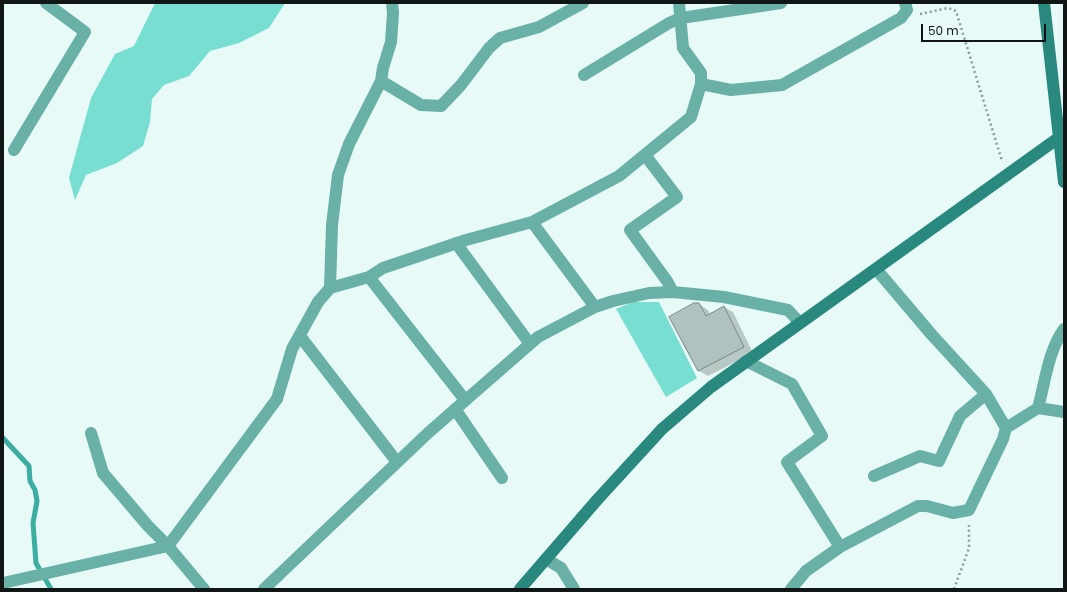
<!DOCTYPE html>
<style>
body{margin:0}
#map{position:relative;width:1067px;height:592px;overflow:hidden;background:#e7faf7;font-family:Poppins,sans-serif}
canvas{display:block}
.frame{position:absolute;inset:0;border:4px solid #101615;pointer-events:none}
.scale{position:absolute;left:921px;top:24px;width:125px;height:18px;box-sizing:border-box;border:2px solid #101615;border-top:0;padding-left:5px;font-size:12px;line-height:14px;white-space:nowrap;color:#101615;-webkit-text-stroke:3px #e7faf7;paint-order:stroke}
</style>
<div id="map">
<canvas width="1067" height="592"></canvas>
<div class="frame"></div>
<div class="scale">50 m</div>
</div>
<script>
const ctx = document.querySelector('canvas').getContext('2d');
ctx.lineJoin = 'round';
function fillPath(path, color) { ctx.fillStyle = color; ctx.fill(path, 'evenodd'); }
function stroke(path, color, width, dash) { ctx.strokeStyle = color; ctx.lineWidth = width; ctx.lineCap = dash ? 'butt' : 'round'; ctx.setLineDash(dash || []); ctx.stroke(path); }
fillPath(new Path2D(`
 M155,3h130l-16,25 -30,15 -29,8 -21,25 -25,9 -12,14 -2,23 -7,24 -26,17 -31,12 -11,25 -6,-22 22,-80 24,-44 19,-8z
 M633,302h26l38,76 -31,19 -50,-88z`), '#77ded1');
fillPath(new Path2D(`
 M699,304l9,6 2,4 14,-7 9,5 20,41 -45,23 -9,-5 -28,-54z`), '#0003');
stroke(new Path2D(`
 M3,438l26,28 1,15 5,9 2,11 -4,22 3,40 15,26`), '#3cada1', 5);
const building = new Path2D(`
 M694,303h5l7,13 18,-10 20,41 -46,24 -29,-54z`);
fillPath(building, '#b0c2bf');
stroke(building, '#778886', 1);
stroke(new Path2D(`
 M920,14l28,-6 8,3 46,150
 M954,589l15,-41v-23`), '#8c9997', 2.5, [2, 3]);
stroke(new Path2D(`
 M584,75l85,-52 12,-5 100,-15
 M381,81l40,24 20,1 20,-21 28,-37 11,-10 39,-11 44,-24
 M701,84l30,6 51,-5 119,-67 6,-8 -2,-7
 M14,150l71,-118 -39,-29
 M645,155l32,42 -47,33 37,51 6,11
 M532,222l63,85
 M456,243l74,101
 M369,277l96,123
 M330,288l2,-63 6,-50 11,-31 32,-63 2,-13 8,-26 2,-29 -1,-10
 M300,336l97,126
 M746,361l46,23 30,52 -35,26 53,85 -34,24 -15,18
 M1038,408l26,4
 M455,409l47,69
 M1006,428l32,-20c7,-25 10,-57 26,-79
 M91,433l12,40 45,53 20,20 36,43
 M874,476l46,-20 19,5 21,-45 26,-22
 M840,547l78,-41h9l26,7 16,-3 34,-71 3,-11 -20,-34 -54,-59 -56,-66
 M546,559l15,9 13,21
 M3,583l165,-37 109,-147 15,-50 26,-47 12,-14 39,-11 14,-9 83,-28 66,-18 87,-46 72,-59 10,-33v-11l-18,-25 -4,-45
 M264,589l164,-156 110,-96 57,-30 18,-6 36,-8 24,-1 51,5 64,13 12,13`), '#69b0a6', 12);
stroke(new Path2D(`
 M1044,3l20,179
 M520,589l77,-89 65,-71 49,-42 353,-253`), '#2a897f', 12);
</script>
